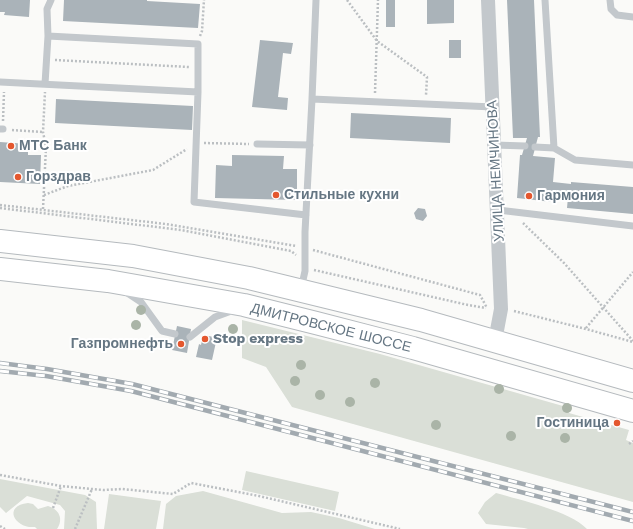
<!DOCTYPE html>
<meta charset="utf-8">
<style>
body{margin:0}
canvas{display:block;background:#fafaf8}
</style>
<canvas width="633" height="529"></canvas>
<script>
const ctx = document.querySelector('canvas').getContext('2d');
ctx.lineJoin = 'round';
function fillPath(path, color) { ctx.fillStyle = color; ctx.fill(path, 'evenodd'); }
function stroke(path, color, width, dash) { ctx.strokeStyle = color; ctx.lineWidth = width; ctx.lineCap = dash ? 'butt' : 'round'; ctx.setLineDash(dash || []); ctx.stroke(path); }
function write(font, color, halo, rows, align = 'center') {
  ctx.font = font + ' "Work Sans",sans-serif'; ctx.lineWidth = 4; ctx.setLineDash([]); ctx.textBaseline = 'middle'; ctx.strokeStyle = halo; ctx.fillStyle = color; for (const [text, x, y, turn = 0] of rows) {
    ctx.save(); ctx.translate(x, y); ctx.rotate((+turn || 0) * Math.PI / 180); ctx.textAlign = isNaN(turn) ? turn : align; if (halo) ctx.strokeText(text, 0, 0); ctx.fillText(text, 0, 0); ctx.restore();
  }
}
fillPath(new Path2D(`
 M242,320l138,34 190,54 -1,5 60,17 -3,10 7,3v59l-341,-95 -26,-40 -24,-9z
 M246,471l93,21 -4,19 -93,-21z
 M0,479l85,16 11,7 1,27h-33l1,-18 -5,-6 -33,-9 -21,17 -6,-6z
 M203,491l79,22 29,-1 28,6 36,11h-212l3,-25 10,-8z
 M496,493c24,7 74,18 91,36h-59l-4,-1 -38,-4 -8,-11 7,-11z
 M109,494l52,7 -5,28h-52z
 M28,503l5,1 5,5 10,-3c11,3 16,13 9,23h-20l-2,-2c-20,2 -33,-21 -7,-24z`), '#dadfd7');
fillPath(new Path2D(`
 M0,0h30l-1,17 -25,-2 1,-3h-5z
 M64,0h83v1l53,3 -2,24 -135,-7z
 M386,0h9v27h-9z
 M427,0h27v23l-27,1z
 M507,0h27l6,137h-2l-5,19 22,2 -2,24 18,2v-2l62,5v27l-66,-6 1,-11 -15,-1 -1,6 -35,-4 3,-43h2l5,-17h-14z
 M260,40l33,3 -2,11 -8,-1 -5,44 10,1 -1,12 -35,-3z
 M449,40h12v18h-12z
 M56,99l137,7 -1,24 -137,-7z
 M351,113l100,5 -1,25 -100,-5z
 M0,142l28,2v11h13l-1,29 -40,-2z
 M232,155l52,1 -1,13h14v31l-82,-2 1,-33 16,1z
 M418,208l7,1 2,7 -4,5 -7,-2 -2,-6z
 M177,326l14,3 -4,24 -15,-3z
 M203,335l11,2 -1,5h3l-4,18 -16,-3 3,-13 2,1z`), '#aab3b9');
const primary = new Path2D(`
 M0,241l133,15 116,22 172,42 212,61
 M0,269l108,12 136,24 72,18 97,25 220,63`);
stroke(primary, '#b5babe', 24);
stroke(new Path2D(`
 M347,0l30,41 50,36 -1,18
 M200,36l2,-5 2,-31
 M55,60l134,7
 M375,93l3,-93
 M3,121l1,-29
 M12,130l31,2
 M204,143l45,1
 M44,195l24,-9 85,-16 34,-21
 M0,205l166,19 130,22
 M0,208l181,22 110,21 5,4
 M43,209l3,-62 -3,-15 2,-40
 M523,223l41,40 69,78
 M313,250l167,45 7,13
 M314,270l154,35 18,3
 M514,311l72,18 47,13
 M586,328l47,-56
 M629,444l4,-3
 M0,475l61,11 31,3 11,1 19,-1 51,5 18,-11 68,13 141,33
 M53,508l8,-22
 M0,526l5,3
 M75,529l17,-40`), '#bbbfc2', 2.5, [2, 2]);
stroke(new Path2D(`
 M316,0l-4,99 181,8
 M545,0l9,148 21,12 58,5
 M610,0l1,9 6,6 16,2
 M48,36l150,8v48l-4,110 112,13
 M0,82l198,10
 M45,84l3,-48 -1,-27 4,-9
 M0,129h3
 M257,144l53,1
 M495,145l30,1
 M535,147l19,1
 M498,210l135,16
 M301,289l4,-18v-39l7,-133
 M126,292l15,10 21,29 13,3
 M190,337l25,-20 19,-7`), '#c3c8cc', 7);
stroke(new Path2D(`
 M488,0l13,309 -6,32`), '#c3c8cc', 14);
stroke(primary, '#fff', 22);
const rail = new Path2D(`
 M0,363l47,6 85,15 501,128
 M0,371l46,5 85,15 502,130`);
stroke(rail, '#a2aab0', 4.5);
stroke(rail, '#fff', 3, [9]);
ctx.fillStyle = '#aab4a7';
for (const [x, y] of [
 [141,310],
 [136,325],
 [233,329],
 [301,365],
 [295,381],
 [375,383],
 [499,389],
 [320,395],
 [350,402],
 [567,408],
 [436,425],
 [511,436],
 [565,438]
]) { ctx.beginPath(); ctx.arc(x, y, 5, 0, 2 * Math.PI); ctx.fill(); }
for (const [x, y, r, color] of [
 [11,146,4,"#e4572e"],
 [18,177,4,"#e4572e"],
 [276,195,4,"#e4572e"],
 [529,196,4,"#e4572e"],
 [205,339,4,"#e4572e"],
 [181,344,4,"#e4572e"],
 [617,423,4,"#e4572e"]
]) { const dot = new Path2D(); dot.arc(x, y, r, 0, 2 * Math.PI); ctx.fillStyle = color; ctx.fill(dot); stroke(dot, '#fff', 1.5); }
write('bold 14px', '#657683', '#fff', [
 ["МТС Банк",19,146],
 ["Горздрав",26,177],
 ["Стильные кухни",284,195],
 ["Гармония",537,196],
 ["Stop express",213,339],
 ["Газпромнефть",173,344,"right"],
 ["Гостиница",609,423,"right"]
], 'left');
write('14px', '#657683', '#fff', [
 ["УЛИЦА НЕМЧИНОВА",496,171,-93],
 ["ДМИТРОВСКОЕ ШОССЕ",331,328,14]
]);
</script>
